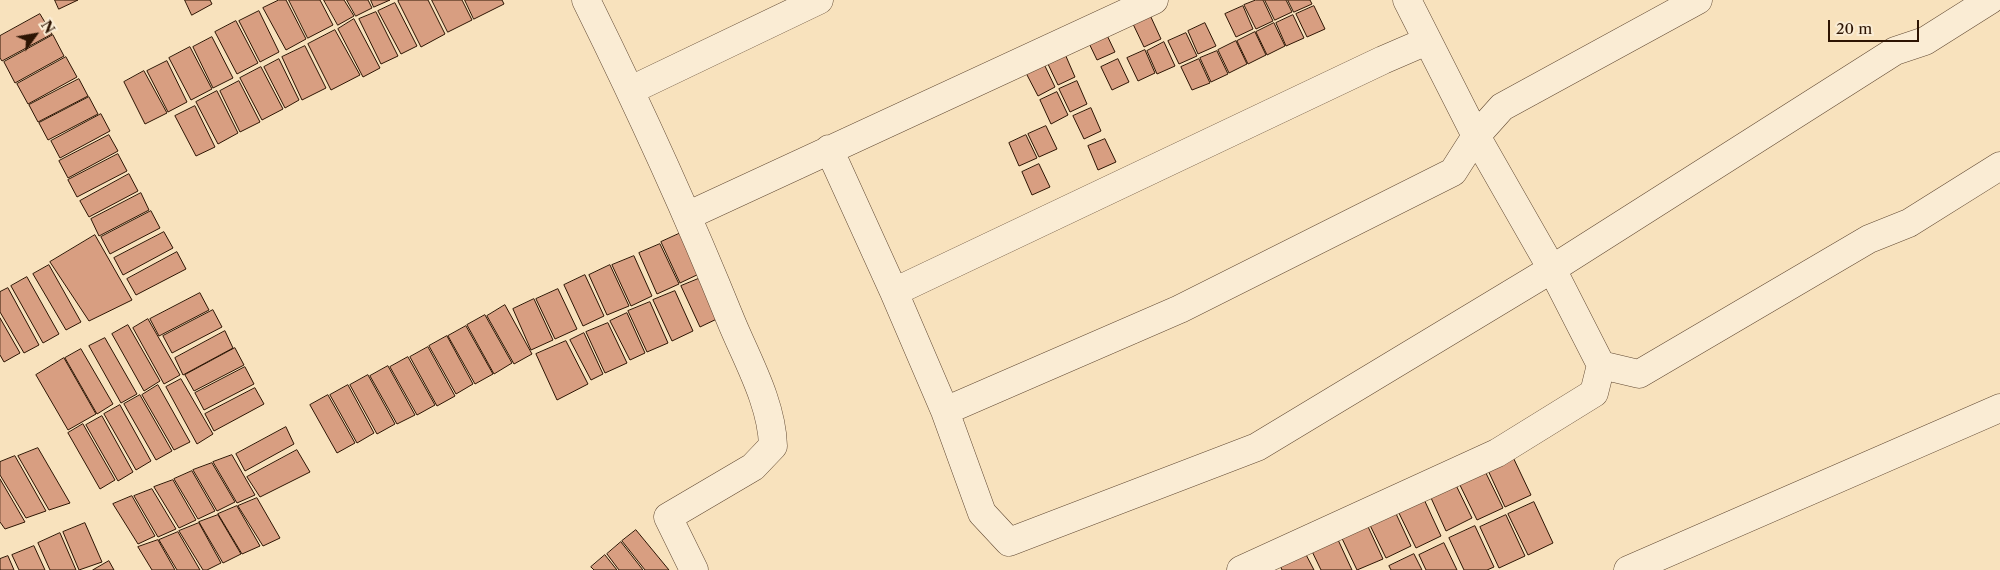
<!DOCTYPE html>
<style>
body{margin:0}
#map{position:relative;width:2000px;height:570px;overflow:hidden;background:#f8e2bd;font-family:"Libre Caslon Text",serif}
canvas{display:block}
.north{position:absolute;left:10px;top:10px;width:50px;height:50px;-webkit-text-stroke:4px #faecd4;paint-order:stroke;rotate:58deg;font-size:14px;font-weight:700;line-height:20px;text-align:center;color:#2d1403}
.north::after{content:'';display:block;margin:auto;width:18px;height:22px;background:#2d1403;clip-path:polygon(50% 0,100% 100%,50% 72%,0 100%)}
.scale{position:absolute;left:1828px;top:20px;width:91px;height:22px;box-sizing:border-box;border:2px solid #2d1403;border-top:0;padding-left:6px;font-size:15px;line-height:18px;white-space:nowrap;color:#2d1403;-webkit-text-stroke:4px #faecd4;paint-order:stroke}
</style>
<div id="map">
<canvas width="2000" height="570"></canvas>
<div class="north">N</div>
<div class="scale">20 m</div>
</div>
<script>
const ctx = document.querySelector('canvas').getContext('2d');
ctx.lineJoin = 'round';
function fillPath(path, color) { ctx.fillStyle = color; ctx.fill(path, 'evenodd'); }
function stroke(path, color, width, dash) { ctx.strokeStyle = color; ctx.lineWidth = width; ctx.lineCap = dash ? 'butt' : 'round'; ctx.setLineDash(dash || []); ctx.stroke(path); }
const building = new Path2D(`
 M55,0h23l-19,9z
 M185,0h25l2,4 -20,11z
 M279,0h7l20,39 -20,11 -23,-42z
 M289,0h31l13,25 -25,13z
 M324,0h20l10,16 -16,9z
 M347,0h21l4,8 -16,8z
 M371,0h19l-16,7z
 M400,0h28l17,34 -24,13 -23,-46z
 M432,0h30l10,20 -24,12z
 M465,0h37l2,4 -30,15z
 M1256,0h7l10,21 -17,8 -12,-24z
 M1265,0h21l6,12 -17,8z
 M1288,0h22l2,4 -18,8z
 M395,3l22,43 -16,8 -23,-43z
 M1243,6l10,23 -17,8 -11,-23z
 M1314,6l11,23 -18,8 -11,-23z
 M259,11l20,41 -19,10 -21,-41z
 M376,12l22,44 -17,8 -22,-45z
 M40,14l12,20 -50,27 -2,-3v-22z
 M1150,15l11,24 -17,8 -11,-23z
 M1293,15l11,23 -18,8 -10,-23z
 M354,19l26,49 -17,9 -25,-48z
 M236,21l22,42 -21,11 -22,-42z
 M1205,23l11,23 -18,8 -10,-23z
 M1274,23l11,23 -18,9 -11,-23z
 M1104,29l11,23 -18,8 -11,-23z
 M335,30l25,45 -29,15 -23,-46z
 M1255,32l11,23 -18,9 -11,-23z
 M1186,33l11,23 -18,8 -11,-23z
 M53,35l11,21 -49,27 -11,-21z
 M212,37l21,41 -20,10 -20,-41z
 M1236,41l11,23 -18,9 -11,-23z
 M1164,42l11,24 -18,8 -10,-23z
 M305,46l21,42 -24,12 -20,-43z
 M190,47l22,42 -21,11 -22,-42z
 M1145,50l10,23 -17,8 -11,-23z
 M1217,51l11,23 -17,8 -11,-24z
 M1065,54l10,23 -17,8 -11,-23z
 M66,57l11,20 -49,27 -11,-20z
 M279,59l20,41 -14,8 -21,-41z
 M1118,59l11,23 -17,8 -11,-23z
 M1199,59l11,24 -18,7 -11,-23z
 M167,61l20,41 -19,10 -21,-41z
 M1044,64l11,23 -17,9 -12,-23z
 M261,67l22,42 -21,11 -22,-42z
 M144,71l23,42 -22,11 -21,-42z
 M79,79l9,17 -50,26 -9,-17z
 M239,81l21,41 -20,10 -20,-41z
 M1077,81l10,23 -17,8 -11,-23z
 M217,91l21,42 -20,11 -22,-42z
 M1057,92l11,23 -17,9 -11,-24z
 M89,97l9,17 -50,26 -9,-17z
 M195,106l20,41 -19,9 -21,-40z
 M1091,108l10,23 -17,8 -11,-23z
 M101,114l9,17 -50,27 -9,-17z
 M1046,126l11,23 -18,8 -11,-23z
 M109,135l9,16 -50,27 -9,-17z
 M1026,135l11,23 -18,8 -10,-23z
 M1105,139l11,23 -18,8 -10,-24z
 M118,154l9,17 -50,26 -9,-17z
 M1039,164l11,23 -18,8 -10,-23z
 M129,174l9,17 -49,26 -9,-16z
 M141,193l8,17 -50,26 -8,-17z
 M151,211l9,17 -50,26 -9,-17z
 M164,232l9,16 -50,27 -9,-17z
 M683,232l18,41 -21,10 -19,-41z
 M95,235l37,65 -43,21 -39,-59z
 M660,244l19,40 -22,10 -18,-41z
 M177,252l9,17 -50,26 -9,-16z
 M634,256l18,40 -21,10 -19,-41z
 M49,265l32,57 -15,8 -33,-56z
 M610,265l19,41 -22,9 -18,-40z
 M585,275l19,41 -21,10 -19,-41z
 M27,277l32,57 -16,9 -32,-57z
 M703,277l18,40 -21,10 -19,-41z
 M8,288l31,57 -15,8 -24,-41v-20z
 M558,289l19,40 -22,10 -19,-40z
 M675,291l18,40 -21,10 -19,-41z
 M200,293l9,17 -50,26 -9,-17z
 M534,299l19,41 -22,10 -18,-41z
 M650,302l18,41 -21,9 -19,-41z
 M505,305l27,49 -18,10 -27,-48z
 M213,310l9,17 -50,26 -9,-17z
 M627,313l18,40 -15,7 -20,-39z
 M485,315l27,48 -18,11 -27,-49z
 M0,318l20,35 -16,9 -4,-7z
 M148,319l32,56 -16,9 -31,-56z
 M608,323l19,40 -22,10 -19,-41z
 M128,325l32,56 -16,10 -32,-57z
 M466,326l27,48 -18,10 -27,-48z
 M225,331l8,17 -50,27 -8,-17z
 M584,333l19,41 -12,6 -21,-40z
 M447,336l26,48 -17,10 -27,-48z
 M105,338l32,56 -16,9 -32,-57z
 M566,341l22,43 -31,16 -21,-46z
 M428,347l27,49 -18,10 -27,-49z
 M235,348l9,17 -50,26 -9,-16z
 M81,349l32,55 -16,10 -32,-56z
 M408,357l27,48 -18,10 -27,-48z
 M64,358l32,56 -28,16 -32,-55z
 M388,366l27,49 -18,9 -27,-48z
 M245,367l9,17 -50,26 -9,-17z
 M368,375l27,49 -18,10 -27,-49z
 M181,379l32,55 -16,10 -31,-57z
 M158,385l32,57 -16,8 -32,-55z
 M348,385l26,48 -17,10 -27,-48z
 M255,388l9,16 -50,27 -9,-17z
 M140,395l32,56 -16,9 -32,-56z
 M328,395l27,48 -18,10 -27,-48z
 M120,405l31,56 -15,9 -32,-56z
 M102,416l31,56 -15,9 -32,-56z
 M83,424l32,56 -15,9 -32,-56z
 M286,427l8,17 -49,27 -9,-17z
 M38,448l32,55 -21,7 -31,-54z
 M297,450l13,22 -50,25 -13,-20z
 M1511,453l20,42 -26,12 -19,-41z
 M232,455l23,40 -18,8 -24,-41z
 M15,456l31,55 -20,7 -26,-43v-13z
 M212,463l23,39 -18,9 -24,-41z
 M1483,467l20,41 -26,12 -20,-41z
 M192,471l23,40 -17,8 -24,-40z
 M1452,477l20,41 -26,13 -19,-42z
 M0,479l25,43 -20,7 -5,-7z
 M173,480l23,40 -17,8 -25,-41z
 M152,489l24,40 -18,8 -24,-41z
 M1422,495l19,41 -25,12 -20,-41z
 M132,496l23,40 -17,8 -25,-40z
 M257,498l23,40 -17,8 -25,-40z
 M1534,502l19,41 -25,12 -20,-41z
 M1392,505l19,41 -25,12 -20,-41z
 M237,506l23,40 -18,8 -24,-40z
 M218,515l23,39 -18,9 -24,-41z
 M1506,515l19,41 -26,12 -19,-41z
 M1364,518l19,41 -26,11 -19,-40z
 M85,523l17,39 -23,8 -16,-38z
 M199,523l22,40 -14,7h-4l-24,-39z
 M1475,526l19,41 -7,3h-23l-15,-32z
 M1333,529l19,41h-31l-14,-29z
 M636,530l33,40h-24l-23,-29z
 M178,532l22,38h-23l-18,-30z
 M60,533l16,37h-26l-12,-27z
 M158,540l17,30h-23l-14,-23z
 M621,542l22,28h-24l-12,-16z
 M1444,543l13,27h-31l-7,-15z
 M34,546l11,24h-26l-7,-15z
 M1302,547l12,23h-32l-5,-12z
 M1414,554l8,16h-31l-2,-4z
 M605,555l12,15h-23l-3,-3z
 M8,556l6,14h-14v-11z
 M109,561l5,9h-21z`);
fillPath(building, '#d89e81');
stroke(building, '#2d1403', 1);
const minor = new Path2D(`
 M586,0c52,105 101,212 145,321 16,39 41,82 42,125l-20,21 -85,50 26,53
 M631,90l188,-90
 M829,149l65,143 51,119 37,102 27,29 248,-95 295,-178 343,-218 30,-10 65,-41
 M687,216l467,-216
 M894,292l489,-232 44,-19
 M1601,365l38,9 230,-135 40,-16 91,-57
 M945,411l235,-102 273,-137 23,-36 26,-29 196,-107
 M1241,570l256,-117 97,-60 7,-28 -49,-96 -76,-133 -69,-136
 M1628,570l372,-162`);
stroke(minor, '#604832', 29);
stroke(minor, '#faecd4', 28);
</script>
